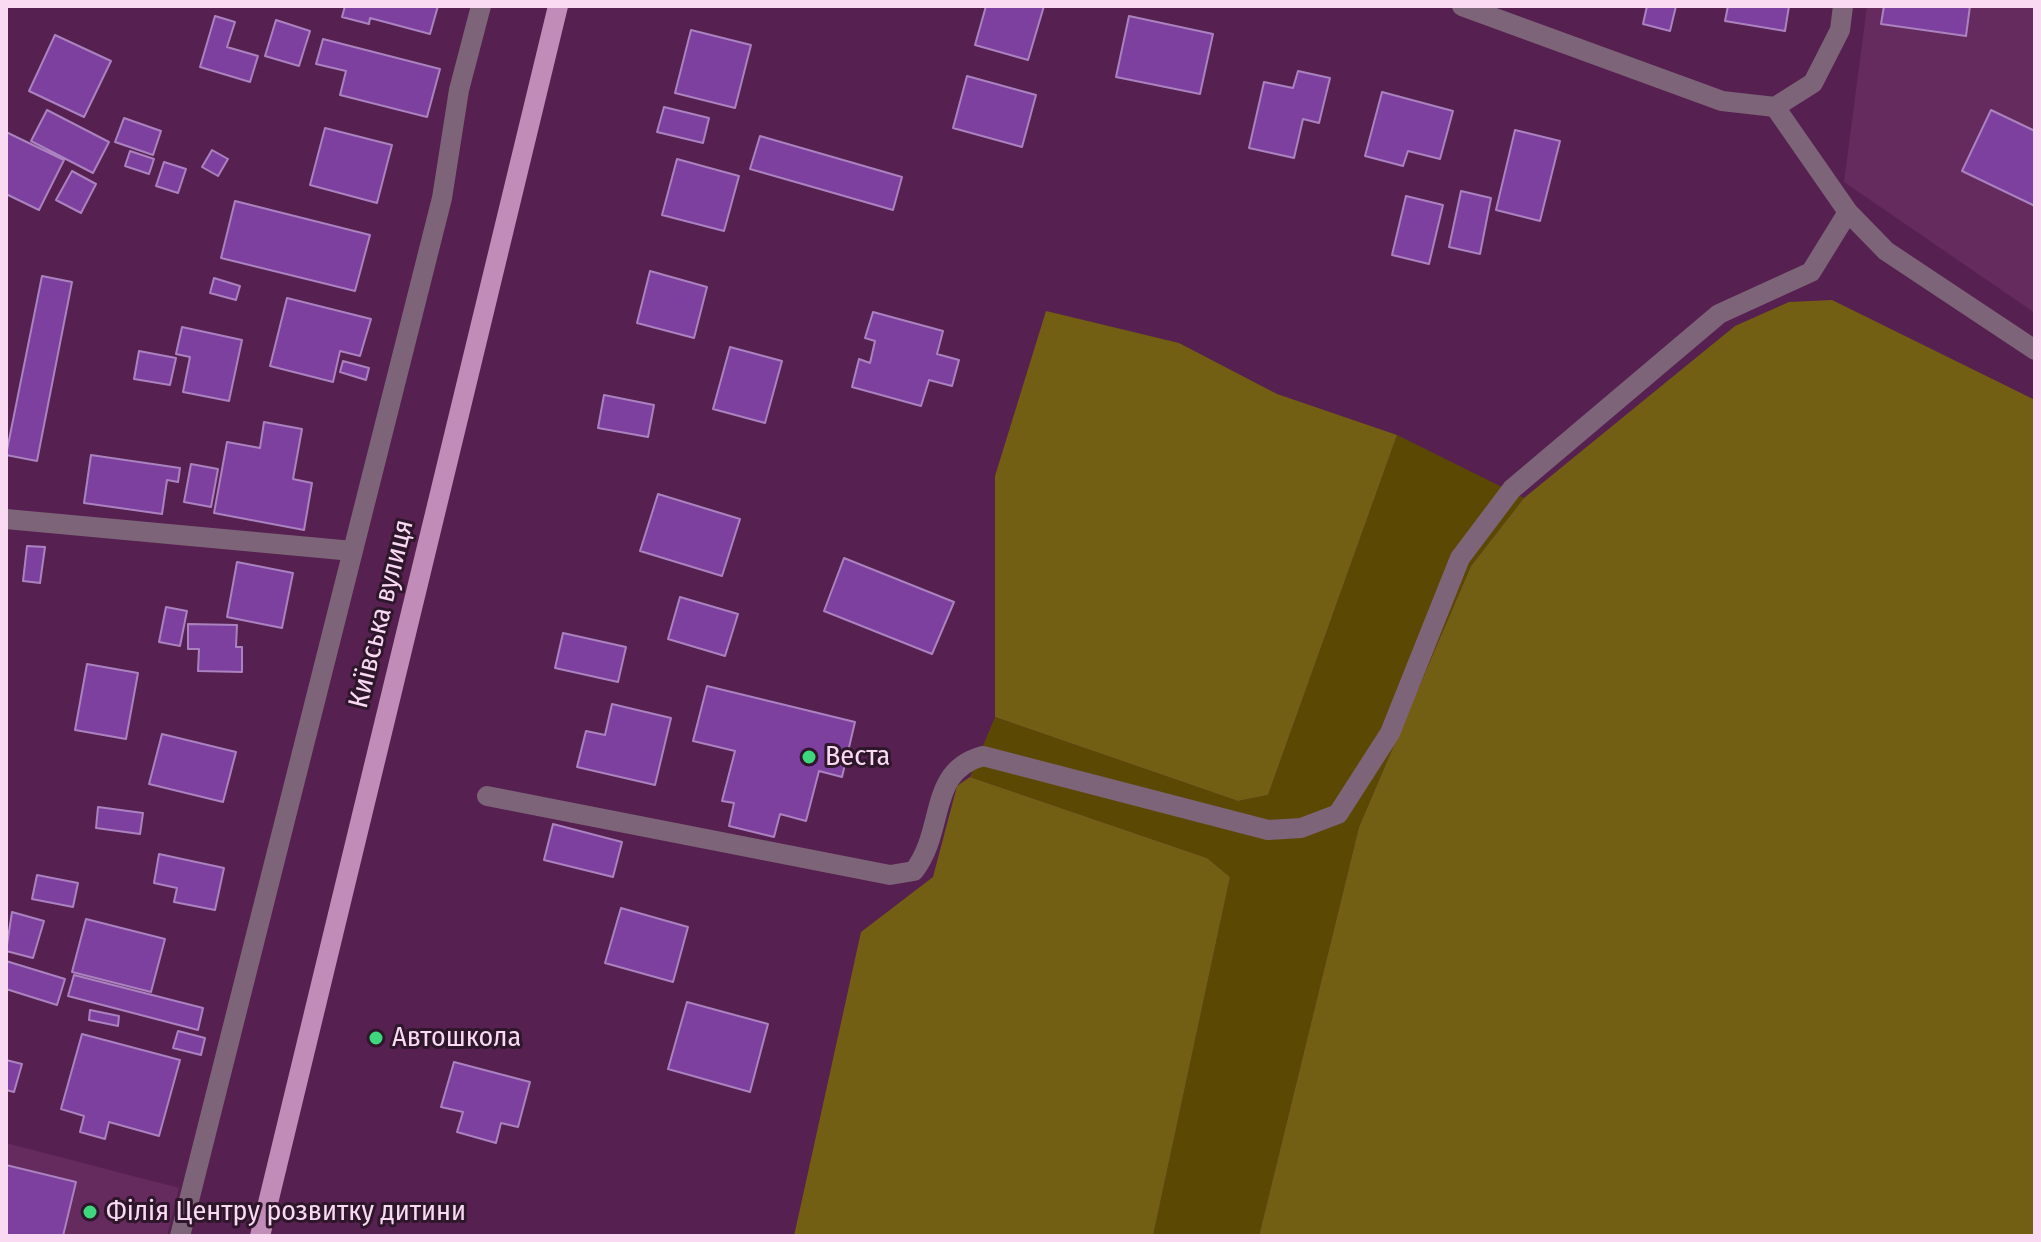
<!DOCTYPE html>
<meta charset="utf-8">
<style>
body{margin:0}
#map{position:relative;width:2041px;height:1242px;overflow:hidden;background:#562150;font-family:"Fira Sans Condensed",sans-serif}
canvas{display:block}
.frame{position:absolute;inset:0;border:8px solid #fad9f3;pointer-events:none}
</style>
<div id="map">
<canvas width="2041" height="1242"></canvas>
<div class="frame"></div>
</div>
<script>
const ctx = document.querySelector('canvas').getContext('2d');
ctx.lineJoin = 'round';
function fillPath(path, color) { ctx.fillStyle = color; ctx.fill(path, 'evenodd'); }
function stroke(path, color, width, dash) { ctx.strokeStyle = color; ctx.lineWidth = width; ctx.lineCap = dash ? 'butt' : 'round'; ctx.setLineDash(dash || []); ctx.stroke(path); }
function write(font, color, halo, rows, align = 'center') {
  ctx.font = font + ' "Fira Sans Condensed",sans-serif'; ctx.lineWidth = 6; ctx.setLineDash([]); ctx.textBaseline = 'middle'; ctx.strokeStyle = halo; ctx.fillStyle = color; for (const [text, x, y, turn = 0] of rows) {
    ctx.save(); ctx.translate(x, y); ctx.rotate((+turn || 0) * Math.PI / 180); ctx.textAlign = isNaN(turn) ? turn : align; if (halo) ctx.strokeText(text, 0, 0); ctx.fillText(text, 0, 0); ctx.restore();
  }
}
fillPath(new Path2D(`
 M1867,6h168v307l-191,-131z
 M6,1143l173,45 -12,48h-161z`), '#652b5e');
fillPath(new Path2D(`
 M1397,435l127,63 -53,68 -112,261 -100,409h-106l77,-359 -23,-19 -237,-81 25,-60 243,84 30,-6z`), '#5b4903');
fillPath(new Path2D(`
 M1832,300l203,100v836h-776l100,-409 112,-261 53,-68 211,-172 54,-24z
 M1046,311l133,32 98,51 120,41 -129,360 -30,6 -243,-84v-241z
 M970,777l237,81 23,19 -77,359h-359l67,-304 72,-55 24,-91z`), '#735f13');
const building = new Path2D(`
 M345,6h93l-8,28 -60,-16 -1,6 -27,-7z
 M986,6h58l-16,54 -53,-15z
 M1647,6h29l-6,25 -27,-7z
 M1728,6h61l-4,25 -60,-10z
 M1884,6h86l-4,30 -85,-12z
 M215,16l20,6 -8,25 31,9 -8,26 -50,-15z
 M1129,16l84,18 -13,60 -84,-17z
 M276,20l34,11 -11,35 -34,-10z
 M691,30l60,15 -16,63 -60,-15z
 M55,35l56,26 -27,56 -55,-26z
 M323,39l117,30 -13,48 -87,-22 6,-24 -30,-7z
 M1298,71l32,7 -11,45 -16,-4 -9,39 -45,-10 15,-66 29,6z
 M967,76l69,19 -14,52 -69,-19z
 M1382,92l71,19 -13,48 -32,-8 -5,15 -38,-10z
 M664,107l45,11 -6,25 -46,-11z
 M47,110l62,32 -16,31 -62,-32z
 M1991,110l44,21v75l-73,-35z
 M124,118l37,13 -8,24 -38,-13z
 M325,128l67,17 -15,58 -67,-18z
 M1515,130l45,11 -20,80 -44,-11z
 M6,132l58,28 -25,50 -33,-16z
 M760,136l142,41 -9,33 -143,-41z
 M212,150l16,9 -10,17 -16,-9z
 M130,151l24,8 -5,15 -24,-8z
 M677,159l62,17 -15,55 -62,-16z
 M164,162l22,7 -8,24 -22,-7z
 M72,171l24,13 -15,29 -25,-13z
 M1461,191l30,7 -11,56 -31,-7z
 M1406,196l37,9 -14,59 -37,-9z
 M235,201l135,34 -15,56 -134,-33z
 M650,271l57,16 -13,51 -57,-15z
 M42,276l30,6 -35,179 -31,-6z
 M214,278l26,8 -4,14 -26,-7z
 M287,298l84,21 -11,37 -20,-5 -7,31 -63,-16z
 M873,312l70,19 -6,23 22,6 -7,26 -23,-6 -8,26 -69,-19 7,-28 11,4 5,-22 -10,-3z
 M182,327l60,13 -13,61 -46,-9 7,-35 -14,-3z
 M730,347l52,14 -17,62 -52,-14z
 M139,351l37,7 -6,27 -36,-6z
 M343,361l26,7 -3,12 -26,-8z
 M604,395l50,10 -6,32 -50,-9z
 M264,422l38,7 -9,50 19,4 -8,47 -90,-17 13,-71 33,6z
 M91,455l89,13 -2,14 -11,-2 -5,34 -78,-11z
 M191,464l27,5 -7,38 -27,-5z
 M658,494l82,25 -18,57 -82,-25z
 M27,546l18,1 -5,36 -17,-2z
 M844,558l110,44 -22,52 -108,-43z
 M237,562l56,11 -11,55 -55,-11z
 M680,597l58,17 -13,42 -57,-17z
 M166,607l21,4 -7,35 -21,-4z
 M188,624l49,1 -1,22h6v25l-44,-1 1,-22h-11z
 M563,633l63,14 -8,35 -63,-14z
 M87,664l51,9 -12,66 -51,-9z
 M707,686l148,36 -13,55 -23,-6 -13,50 -26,-7 -6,23 -45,-11 5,-23 -12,-2 13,-50 -42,-10z
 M612,704l59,14 -16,67 -78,-18 9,-36 19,4z
 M162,734l74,18 -13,50 -74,-18z
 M98,807l45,6 -3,21 -44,-6z
 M553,824l69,18 -9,35 -69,-17z
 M159,854l65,14 -9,42 -41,-8 3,-14 -23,-5z
 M37,875l41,8 -5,24 -41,-8z
 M621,908l67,19 -15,55 -68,-19z
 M12,912l32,9 -11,37 -27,-7z
 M86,919l79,20 -14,53 -79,-20z
 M6,961l59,18 -8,26 -51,-16z
 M74,975l129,33 -5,22 -130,-34z
 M687,1002l81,22 -18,68 -82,-23z
 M90,1010l29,6 -1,10 -29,-6z
 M178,1031l27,7 -4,17 -28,-7z
 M82,1034l98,26 -21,76 -50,-14 -4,17 -25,-7 4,-16 -23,-7z
 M6,1060l16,4 -8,28 -8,-2z
 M454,1062l76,20 -12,45 -17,-4 -5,20 -39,-11 6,-20 -22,-5z
 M6,1165l70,17 -13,54h-57z`);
fillPath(building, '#7e409e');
stroke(building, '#aa82c0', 2);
stroke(new Path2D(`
 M1775,107l73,105 38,39 149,99
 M6,519l347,32
 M487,796l403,79 24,-4c32,-42 13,-100 69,-115l285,74 33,-2 37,-14 52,-81 70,-175 52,-69 207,-175 92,-42 37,-60
 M180,1236l262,-1038 17,-108 22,-84`), '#7e6479', 20);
stroke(new Path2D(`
 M1462,6l260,95 53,6 38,-24 27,-53 3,-24`), '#7e6479', 20);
stroke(new Path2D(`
 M260,1236l298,-1230`), '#c18db8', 20);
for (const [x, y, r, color] of [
 [809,757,8,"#3fd77d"],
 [376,1038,8,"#3fd77d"],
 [90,1212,8,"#3fd77d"]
]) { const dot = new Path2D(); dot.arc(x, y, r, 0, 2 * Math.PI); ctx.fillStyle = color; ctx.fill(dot); stroke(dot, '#2e172b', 3); }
write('28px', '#fad9f3', '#2e172b', [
 ["Київська вулиця",382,614,-76]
]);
write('28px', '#fad9f3', '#2e172b', [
 ["Веста",825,757],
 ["Автошкола",392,1038],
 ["Філія Центру розвитку дитини",106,1212]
], 'left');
</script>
